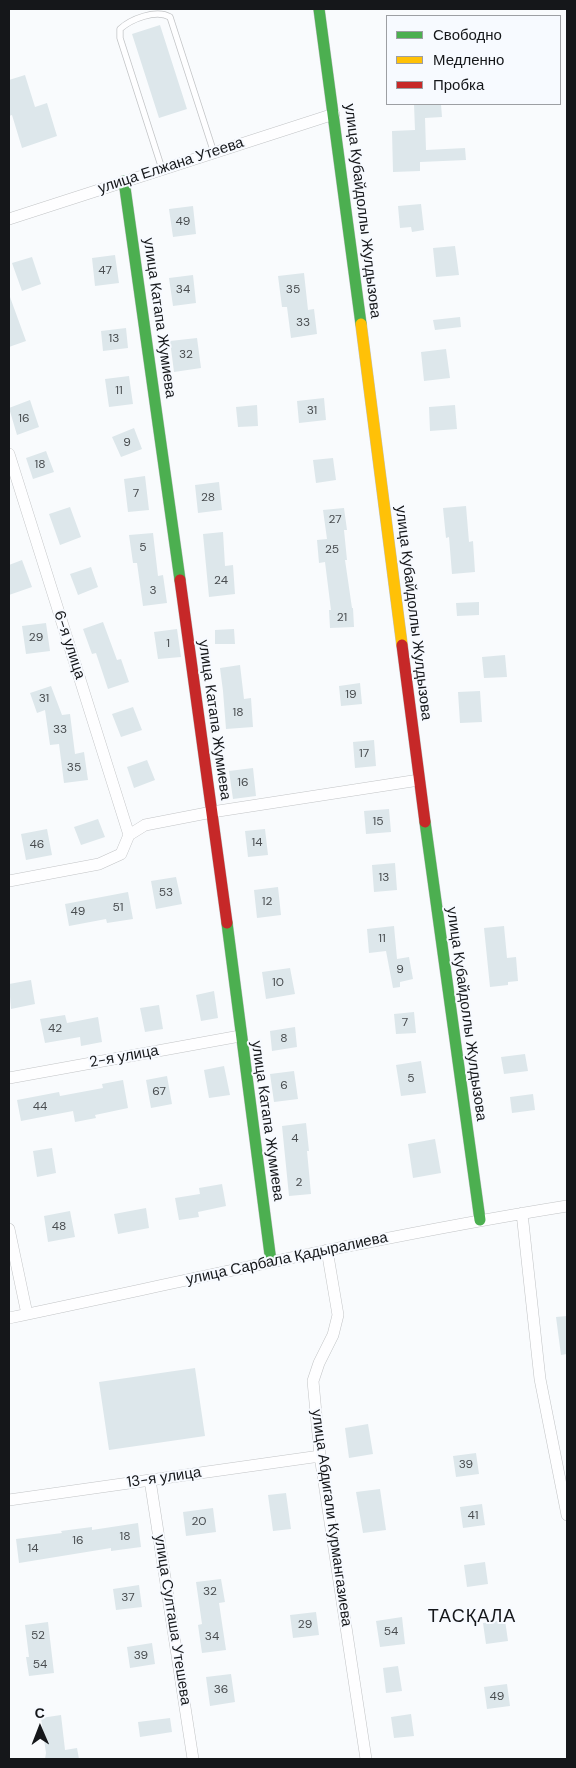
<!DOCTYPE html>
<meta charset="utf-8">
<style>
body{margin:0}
#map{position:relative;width:576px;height:1768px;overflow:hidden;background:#f9fbfd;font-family:"DM Sans",sans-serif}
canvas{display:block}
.frame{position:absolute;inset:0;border:10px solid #15171a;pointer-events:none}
.legend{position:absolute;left:386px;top:15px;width:175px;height:90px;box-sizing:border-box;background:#f7faff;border:1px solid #9d9fa3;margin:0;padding:6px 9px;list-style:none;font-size:15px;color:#15171a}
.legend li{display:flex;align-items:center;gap:10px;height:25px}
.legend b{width:25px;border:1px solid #9d9fa3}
.north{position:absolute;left:15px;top:1703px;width:50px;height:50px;-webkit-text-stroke:4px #f7faff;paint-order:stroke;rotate:359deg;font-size:14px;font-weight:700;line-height:20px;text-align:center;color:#15171a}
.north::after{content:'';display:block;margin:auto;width:18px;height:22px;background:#15171a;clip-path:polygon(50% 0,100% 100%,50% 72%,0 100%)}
</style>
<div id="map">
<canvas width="576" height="1768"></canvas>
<div class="frame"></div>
<ul class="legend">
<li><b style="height:6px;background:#4caf50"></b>Свободно</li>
<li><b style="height:6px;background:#ffc107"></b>Медленно</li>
<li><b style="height:6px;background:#c62828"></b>Пробка</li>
</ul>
<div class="north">С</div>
</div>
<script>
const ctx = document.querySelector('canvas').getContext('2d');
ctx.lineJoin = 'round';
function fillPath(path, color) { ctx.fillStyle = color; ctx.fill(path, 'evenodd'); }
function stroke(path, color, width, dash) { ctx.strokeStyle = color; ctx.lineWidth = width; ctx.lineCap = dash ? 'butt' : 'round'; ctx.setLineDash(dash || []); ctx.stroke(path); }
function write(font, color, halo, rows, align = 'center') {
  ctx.font = font + ' "DM Sans",sans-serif'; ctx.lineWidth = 4; ctx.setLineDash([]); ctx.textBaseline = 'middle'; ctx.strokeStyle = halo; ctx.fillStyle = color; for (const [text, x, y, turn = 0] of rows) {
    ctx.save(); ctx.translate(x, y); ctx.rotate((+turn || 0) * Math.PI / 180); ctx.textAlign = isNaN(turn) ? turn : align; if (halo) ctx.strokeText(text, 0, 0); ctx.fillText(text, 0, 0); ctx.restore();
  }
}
fillPath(new Path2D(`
 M160,25l27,84 -28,9 -27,-84z
 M25,75l10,32 12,-4 10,33 -35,12 -10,-33 -3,1v-36z
 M414,104h27l1,13 -17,1 1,32 39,-2 1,12 -46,2v9l-27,1 -1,-41 23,-1z
 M421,204l3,26 -12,2 -1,-5 -11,1 -2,-22z
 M193,206l3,28 -23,3 -4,-28z
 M455,246l4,29 -23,2 -3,-29z
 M115,255l4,28 -24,3 -3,-28z
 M32,257l9,27 -19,7 -10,-28z
 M304,273l4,37 6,-1 3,25 -26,4 -4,-31h-5l-4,-31z
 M193,275l3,28 -23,3 -4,-28z
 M9,297h1l16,44 -17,6z
 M460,317l1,10 -26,3 -2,-10z
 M126,328l2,20 -25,3 -2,-20z
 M197,338l4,30 -27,4 -4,-31z
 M446,349l4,29 -26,3 -3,-29z
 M129,376l4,28 -24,3 -4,-28z
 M324,398l2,22 -27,3 -2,-22z
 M30,400l9,27 -22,8 -8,-27z
 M257,405l1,21 -20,1 -2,-20z
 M455,405l2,24 -27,2 -1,-24z
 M134,428l8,21 -21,8 -9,-20z
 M46,451l8,21 -21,7 -7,-21z
 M333,458l3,22 -20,3 -3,-23z
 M145,476l4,34 -21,2 -4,-33z
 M219,482l3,28 -24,3 -3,-28z
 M466,506l3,36 4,-1 2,31 -23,2 -3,-37 -3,1 -3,-30z
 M70,507l11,30 -21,8 -11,-31z
 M344,508l3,22h-3l3,30h-2l7,48h1l1,19 -24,1 -1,-18h2l-6,-48 -6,1 -2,-23 10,-1 -4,-29z
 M223,532l2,34 8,-1 2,29 -26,3 -6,-63z
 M153,533l5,43 5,-1 4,28 -24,3 -6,-43h-4l-4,-28z
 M22,560l10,27 -23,8v-30z
 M91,567l7,20 -20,8 -8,-21z
 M479,602v13l-22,1 -1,-13z
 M103,622l14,38 4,-1 8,23 -21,7 -12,-36 -4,1 -9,-25z
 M46,623l4,28 -24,3 -4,-28z
 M177,629l4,28 -23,2 -4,-27z
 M234,629l1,15h-20v-14z
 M505,655l2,22 -23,1 -2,-21z
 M240,665l4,34 7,-1 2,29 -27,2 -3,-38 -3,-23z
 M360,683l2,21 -21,2 -2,-20z
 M51,686l11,29 8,-1 5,40 9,-2 4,28 -24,3 -5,-39 -9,1 -5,-35 -8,3 -7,-20z
 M480,691l2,31 -22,1 -2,-31z
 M133,707l9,23 -21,7 -9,-23z
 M374,740l2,26 -21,2 -2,-26z
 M147,760l8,20 -21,8 -7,-21z
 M253,768l3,28 -23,3 -4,-28z
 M389,809l2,23 -25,2 -2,-23z
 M98,819l7,18 -24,8 -7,-18z
 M47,829l5,26 -26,5 -5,-26z
 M265,829l3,26 -20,2 -3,-26z
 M395,863l2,27 -23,2 -2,-27z
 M176,877l6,27 -26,5 -5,-28z
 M278,887l3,28 -24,3 -3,-28z
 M128,892l5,27 -26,4 -1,-4 -37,7 -4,-22z
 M394,926l3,33 12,-2 4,22 -13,3v5l-7,1 -7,-37 -17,2 -2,-24z
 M504,926l3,32 9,-1 2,24 -10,1v3l-18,2 -6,-59z
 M290,968l5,26 -29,5 -4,-27z
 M31,980l4,24 -24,5 -2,-25z
 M214,991l4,27 -17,3 -5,-26z
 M159,1005l4,24 -18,3 -5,-24z
 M414,1012l2,21 -20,1 -2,-20z
 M65,1015l2,8 31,-6 4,25 -21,4 -1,-9 -35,6 -5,-24z
 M295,1027l2,20 -25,4 -2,-20z
 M525,1054l3,17 -24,3 -3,-17z
 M421,1061l5,32 -25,3 -5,-31z
 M224,1066l6,29 -21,3 -5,-28z
 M294,1071l4,28 -24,3 -4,-28z
 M167,1076l5,28 -21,4 -5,-28z
 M123,1080l5,28 -33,7 1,3 -21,4 -2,-11 -52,10 -4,-21 42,-8 1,4 43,-8 -1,-4z
 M533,1094l2,16 -23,3 -2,-16z
 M306,1123l3,28h-2l4,43 -22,2 -7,-70z
 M435,1139l6,34 -28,5 -5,-34z
 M52,1148l4,25 -19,4 -4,-26z
 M222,1184l4,22 -28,6 1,5 -20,3 -4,-22 25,-4 -1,-6z
 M146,1208l3,20 -31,6 -4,-20z
 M70,1211l5,26 -27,5 -4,-26z
 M567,1316v38l-6,1 -5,-38z
 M195,1368l10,68 -96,14 -10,-68z
 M368,1424l5,30 -24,4 -4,-30z
 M476,1453l3,21 -23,3 -3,-21z
 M380,1489l6,41 -23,3 -7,-41z
 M286,1493l5,36 -18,2 -5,-36z
 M482,1504l3,21 -22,3 -3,-21z
 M213,1508l3,24 -30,4 -3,-24z
 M138,1523l3,24 -30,4v-3l-92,15 -3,-24 46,-6 -1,-2 31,-4v3z
 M485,1562l3,22 -21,3 -3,-22z
 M221,1579l4,23 -6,1 7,47 -24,3 -4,-28 4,-1 -6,-42z
 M139,1585l3,22 -26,3 -3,-21z
 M316,1612l3,23 -26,3 -3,-23z
 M402,1617l3,27 -25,3 -4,-26z
 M505,1620l3,21 -22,3 -3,-21z
 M48,1622l6,51 -25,3 -3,-19h3l-4,-32z
 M152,1643l3,21 -25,4 -3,-21z
 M398,1666l4,25 -16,2 -3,-25z
 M231,1674l4,28 -25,4 -4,-29z
 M507,1684l3,22 -23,3 -3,-22z
 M411,1714l3,22 -20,2 -3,-21z
 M61,1715l4,35 12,-2 2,11h-34l1,-6 -5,-35z
 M170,1718l2,14 -32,5 -2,-15z`), '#dde7eb');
const lane = new Path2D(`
 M162,169l-42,-131v-9c11,-10 36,-20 50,-12l44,136`);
const street = new Path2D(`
 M9,219l325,-105
 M9,454l120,381
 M9,881l90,-17 22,-10 8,-19 16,-10 67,-13 207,-32
 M9,1078l231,-42
 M522,1213l18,166 27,136
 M9,1229l18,85
 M327,1250l11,65 -5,20 -14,28 -6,18 7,75 46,303
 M9,1318c186,-39 371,-82 558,-112
 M150,1480l43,279
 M9,1500l311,-44`);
const fast = new Path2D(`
 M319,9l42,315
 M124,181l56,399
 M425,822l55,398
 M227,923l44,339`);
const slow = new Path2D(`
 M361,324l41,321`);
const jam = new Path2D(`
 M180,580l47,343
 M402,645l23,177`);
stroke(lane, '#c2c4c6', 7);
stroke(street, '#c2c4c6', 12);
stroke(fast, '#c2c4c6', 12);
stroke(slow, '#c2c4c6', 12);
stroke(jam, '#c2c4c6', 12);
stroke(lane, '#fefeff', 5.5);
stroke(street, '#fefeff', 11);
stroke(fast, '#4caf50', 11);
stroke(slow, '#ffc107', 11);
stroke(jam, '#c62828', 11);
write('12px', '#484c4f', null, [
 ["49",183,222],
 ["47",105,271],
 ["34",183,290],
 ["35",293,290],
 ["33",303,323],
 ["13",114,339],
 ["32",186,355],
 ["11",119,391],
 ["31",312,411],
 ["16",24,419],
 ["9",127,443],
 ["18",40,465],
 ["7",136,494],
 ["28",208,498],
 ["27",335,520],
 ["5",143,548],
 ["25",332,550],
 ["24",221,581],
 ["3",153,591],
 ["21",342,618],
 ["29",36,638],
 ["1",168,644],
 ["19",351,695],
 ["31",44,699],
 ["18",238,713],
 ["33",60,730],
 ["17",364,754],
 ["35",74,768],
 ["16",243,783],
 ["15",378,822],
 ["14",257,843],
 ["46",37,845],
 ["13",384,878],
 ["53",166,893],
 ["12",267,902],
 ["51",118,908],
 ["49",78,912],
 ["11",382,939],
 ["9",400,970],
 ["10",278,983],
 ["7",405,1023],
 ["42",55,1029],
 ["8",284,1039],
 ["5",411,1079],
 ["6",284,1086],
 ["67",159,1092],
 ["44",40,1107],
 ["4",295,1139],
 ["2",299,1183],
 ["48",59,1227],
 ["39",466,1465],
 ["41",473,1516],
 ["20",199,1522],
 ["18",125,1537],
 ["16",78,1541],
 ["14",33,1549],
 ["32",210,1592],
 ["37",128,1598],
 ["29",305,1625],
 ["54",391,1632],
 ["52",38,1636],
 ["34",212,1637],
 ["39",141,1656],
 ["54",40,1665],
 ["36",221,1690],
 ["49",497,1697]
]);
write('15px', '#15171a', '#f7faff', [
 ["улица Елжана Утеева",171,166,-18],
 ["улица Кубайдоллы Жулдызова",362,211,83],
 ["улица Катапа Жумиева",159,318,82],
 ["улица Кубайдоллы Жулдызова",413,613,83],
 ["6-я улица",69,645,72],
 ["улица Катапа Жумиева",214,720,82],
 ["улица Кубайдоллы Жулдызова",466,1014,82],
 ["2-я улица",124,1057,-10],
 ["улица Катапа Жумиева",267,1121,82],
 ["улица Сарбала Қадыралиева",287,1259,-12],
 ["13-я улица",164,1478,-8],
 ["улица Абдигали Курмангазиева",331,1518,82],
 ["улица Султаша Утешева",172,1620,81]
]);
ctx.letterSpacing = '1px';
write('18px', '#15171a', '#f7faff', [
 ["ТАСҚАЛА",472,1617]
]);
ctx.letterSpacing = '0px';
</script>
